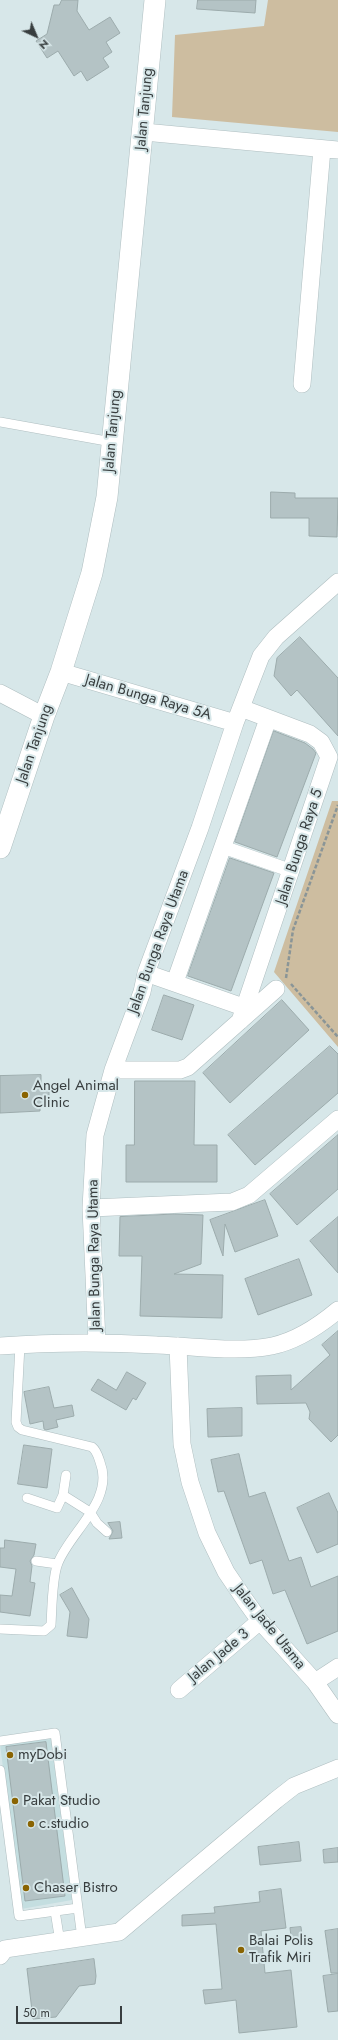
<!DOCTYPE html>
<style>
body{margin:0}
#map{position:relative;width:338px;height:2040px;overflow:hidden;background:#d7e7e9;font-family:Jost,sans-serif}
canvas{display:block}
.north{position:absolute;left:16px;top:16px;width:40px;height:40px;-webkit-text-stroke:3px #d7e7e9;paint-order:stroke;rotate:136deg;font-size:11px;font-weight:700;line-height:16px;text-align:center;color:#383e3f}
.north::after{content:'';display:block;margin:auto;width:14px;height:18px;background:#383e3f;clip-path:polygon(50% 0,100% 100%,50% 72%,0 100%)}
.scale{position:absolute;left:16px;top:2006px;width:106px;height:18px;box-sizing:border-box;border:2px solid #383e3f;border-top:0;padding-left:5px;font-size:12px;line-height:14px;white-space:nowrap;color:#383e3f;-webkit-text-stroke:3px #d7e7e9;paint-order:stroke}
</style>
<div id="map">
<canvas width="338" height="2040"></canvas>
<div class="north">N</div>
<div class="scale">50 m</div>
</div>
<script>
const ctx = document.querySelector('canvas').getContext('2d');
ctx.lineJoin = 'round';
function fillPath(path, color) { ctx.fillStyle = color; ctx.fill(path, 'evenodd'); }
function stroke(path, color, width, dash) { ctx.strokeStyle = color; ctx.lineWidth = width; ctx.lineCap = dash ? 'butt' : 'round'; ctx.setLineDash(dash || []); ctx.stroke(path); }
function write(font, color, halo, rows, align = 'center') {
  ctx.font = font + ' Jost,sans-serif'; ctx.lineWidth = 4; ctx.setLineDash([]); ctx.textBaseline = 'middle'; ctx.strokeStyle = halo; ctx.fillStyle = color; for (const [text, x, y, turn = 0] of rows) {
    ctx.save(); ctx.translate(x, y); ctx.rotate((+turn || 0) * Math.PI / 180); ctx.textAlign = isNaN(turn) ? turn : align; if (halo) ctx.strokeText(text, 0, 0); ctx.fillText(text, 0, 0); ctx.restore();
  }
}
fillPath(new Path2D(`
 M51,1739l21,161 -51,9 -21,-165z`), '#c4dee0');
fillPath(new Path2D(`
 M268,0h70v132l-166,-15 3,-82 89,-9z
 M332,801h6v246l-64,-75z`), '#cdbda0');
const building = new Path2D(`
 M62,0h16l-1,11 12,19 21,-13 10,16 -14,9 6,10 -9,6 6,9 -22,14 -6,-10 -7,5 -16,-25 -11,7 -11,-17 11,-7 7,-29h5z
 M198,0h58l-1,13 -58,-4z
 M271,492l24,1v5h43l-1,39 -28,-1v-18h-38z
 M300,637l38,41v58l-41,-46 -6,6 -17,-20 3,-18z
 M274,731l31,12 8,6 3,4 -39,104 -42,-15z
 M230,858l44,15 -43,118 -43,-15z
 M164,995l30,10 -12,35 -30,-10z
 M282,1000l27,30 -79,73 -27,-30z
 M330,1046l8,8v39l-83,72 -27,-30z
 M41,1075v11l8,-1v19h-9v7l-40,2v-37z
 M135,1081h60l-1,64h23v37h-91v-37h8z
 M338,1135v54l-41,36 -27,-31z
 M265,1200l13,36 -43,16 -10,-28 -2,32 -13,-36z
 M175,1214l28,1 -2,49 -27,10 49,1 -1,43 -82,-2 2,-60h-23l1,-39z
 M338,1217v56l-28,-32z
 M299,1259l13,36 -54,20 -13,-36z
 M338,1331v104l-7,7 -22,-23 1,-7 -4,-9 -49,1 -1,-28 35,-1v15l39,-35 -8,-10z
 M127,1372l19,11 -10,17 -3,-2 -7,12 -35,-20 7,-11 18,11z
 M49,1387l5,21 18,-3 2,11 -18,4 2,7 -12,3 -2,-1 -1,-8 -13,3 -6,-32z
 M242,1408v28l-34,1 -1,-28z
 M24,1445l28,4 -5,39 -29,-4z
 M239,1454l10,43 16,-5 24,69 12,-4 10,30 27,-11v55l-31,13 -22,-54 -12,4 -11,-34 -12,4 -26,-73 -6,1 -7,-32z
 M329,1493l9,20v31l-21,9 -20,-45z
 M120,1522l2,16 -13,1 4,-8 -5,-8z
 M5,1540l31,4 -2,11 -4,6 2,5 -2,16 5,1 -5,33 -30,-4v-17l12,1 4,-27 -16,-2v-19h4z
 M72,1588l17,31 -2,19 -20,-2 3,-24 -10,-17z
 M46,1742l19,154 -40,5 -19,-154z
 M299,1842l2,19 -41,4 -2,-18z
 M338,1848v14l-14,1 -1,-13z
 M281,1889l5,39 -25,3 4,42 26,-3 6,57 -58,6 -3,-33 -31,4 -2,-14 19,-1 -6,-65 -34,2v-11l33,-2 -1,-6 46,-5 -1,-10z
 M301,1927l2,17 -11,1 -2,-17z
 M338,1929v44h-7l-6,-42z
 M94,1959l2,17 -1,8 -16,2 -23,31 -23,2 -6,-50z
 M338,1974v37l-10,1 -5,-36z`);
fillPath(building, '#b4c3c5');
stroke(building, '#9cabac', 1);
const service = new Path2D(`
 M0,422l112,20
 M66,1475l-3,20 27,17 7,11 10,9
 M27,1498l30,10 6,-13
 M36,1561l21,3
 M0,1629l44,2 7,-6c1,-16 1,-48 7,-62 12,-31 57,-63 42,-101 -2,-6 -3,-11 -8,-15l-70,-17 -4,-3 -2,-5 4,-77
 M0,1741l55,-8 23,175 -59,8 -19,-146
 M78,1908l4,30
 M55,1911l5,31`);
const pedestrian = new Path2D(`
 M223,847l69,24`);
const minor = new Path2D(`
 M144,132l194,18
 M302,384l20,-235
 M61,672l174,51
 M0,693l44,23
 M146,973l100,35
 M175,982l93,-263
 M240,1021l89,-264 -8,-15 -11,-8 -69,-26
 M113,1070h67l8,-3 88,-78
 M91,1208l141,-6 17,-7 89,-76
 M97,1342l-6,-134 4,-73 18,-65 29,-78 4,-19 54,-145 35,-105 26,-67 15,-19 62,-55
 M0,1346c53,-4 105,-4 157,-1 38,1 78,8 115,1 24,-5 48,-21 66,-36
 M178,1346l4,98 8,38 17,51 19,39 19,28 15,21 55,61 23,33
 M315,1682l23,-15
 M179,1690l81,-69
 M0,1956l5,-7 114,-17 157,-132 18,-14 44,-18`);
const tertiary = new Path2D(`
 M0,848l44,-132 17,-44 31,-99 15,-76 48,-497`);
stroke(service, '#afbec0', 10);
stroke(pedestrian, '#afbec0', 14);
stroke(minor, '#afbec0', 18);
stroke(tertiary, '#afbec0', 22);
stroke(new Path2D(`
 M286,978l7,-48 45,-125
 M291,984l47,53`), '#8a9597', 2.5, [4, 2]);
stroke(service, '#fff', 9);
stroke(pedestrian, '#fff', 13);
stroke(minor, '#fff', 17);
stroke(tertiary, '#fff', 21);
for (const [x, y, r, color] of [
 [25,1095,4,"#8a6402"],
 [10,1755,4,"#8a6402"],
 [15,1801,4,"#8a6402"],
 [31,1824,4,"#8a6402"],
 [26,1888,4,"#8a6402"],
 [241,1950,4,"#8a6402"]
]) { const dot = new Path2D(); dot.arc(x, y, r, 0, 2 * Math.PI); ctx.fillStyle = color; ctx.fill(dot); stroke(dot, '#d7e7e9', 1.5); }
write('15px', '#383e3f', '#d7e7e9', [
 ["Jalan Tanjung",145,109,-85],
 ["Jalan Tanjung",113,431,-85],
 ["Jalan Bunga Raya 5A",148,698,16],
 ["Jalan Tanjung",35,744,-71],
 ["Jalan Bunga Raya 5",300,847,-72],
 ["Jalan Bunga Raya Utama",159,942,-70],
 ["Jalan Bunga Raya Utama",95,1255,-91],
 ["Jalan Jade Utama",269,1627,51],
 ["Jalan Jade 3",219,1656,-40]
]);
write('15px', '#383e3f', '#d7e7e9', [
 ["Angel Animal",33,1086],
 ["Clinic",33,1103],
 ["myDobi",18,1755],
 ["Pakat Studio",23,1801],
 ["c.studio",39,1824],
 ["Chaser Bistro",34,1888],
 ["Balai Polis",249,1941],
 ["Trafik Miri",249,1958]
], 'left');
</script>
